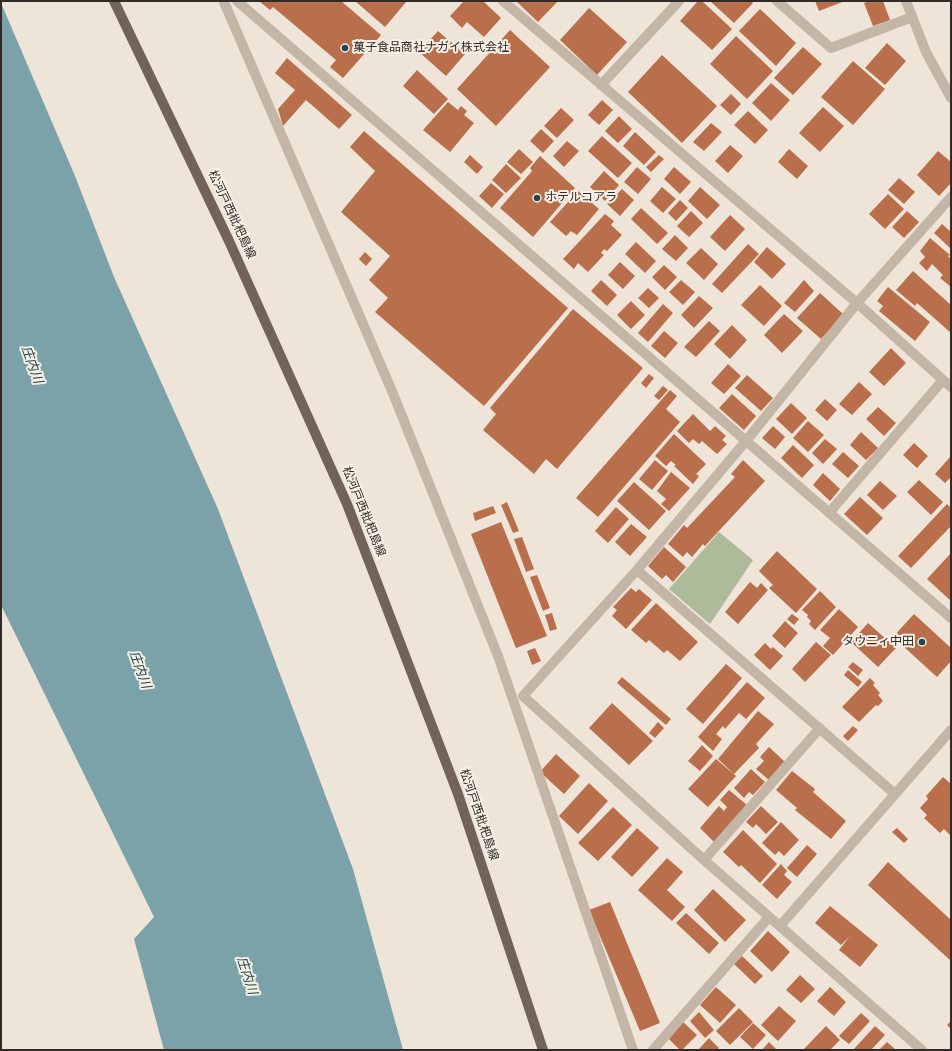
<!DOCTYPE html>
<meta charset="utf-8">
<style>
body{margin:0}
#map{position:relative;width:952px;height:1051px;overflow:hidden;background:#eee5d8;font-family:"Source Sans 3",sans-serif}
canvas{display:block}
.frame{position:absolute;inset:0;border:2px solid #312a26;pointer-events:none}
</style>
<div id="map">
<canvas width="952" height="1051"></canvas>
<div class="frame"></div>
</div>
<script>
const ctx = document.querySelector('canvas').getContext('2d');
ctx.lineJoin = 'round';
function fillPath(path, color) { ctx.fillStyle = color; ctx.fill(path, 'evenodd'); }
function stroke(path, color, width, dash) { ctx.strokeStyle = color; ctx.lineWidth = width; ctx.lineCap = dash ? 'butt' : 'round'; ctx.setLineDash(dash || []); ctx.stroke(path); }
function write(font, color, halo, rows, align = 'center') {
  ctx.font = font + ' "Source Sans 3","Noto Sans JP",sans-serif'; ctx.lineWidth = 4; ctx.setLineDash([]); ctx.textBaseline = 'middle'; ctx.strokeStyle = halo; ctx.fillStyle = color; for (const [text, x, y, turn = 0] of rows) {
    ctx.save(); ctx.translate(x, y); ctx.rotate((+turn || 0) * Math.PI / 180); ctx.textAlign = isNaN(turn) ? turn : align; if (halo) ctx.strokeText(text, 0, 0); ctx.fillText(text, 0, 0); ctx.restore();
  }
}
fillPath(new Path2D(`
 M719,532l34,28 -43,64 -41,-35z`), '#adbb9a');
fillPath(new Path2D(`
 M1,3l74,173 39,101 104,232 135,360 50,181h-239l-30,-111 20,-22 -153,-312z`), '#7aa2a8');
fillPath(new Path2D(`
 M259,1h82l40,34 -38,43 -13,-11 6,-7 -63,-53 -3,3z
 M355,1h52l-22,26z
 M464,1h19l18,17 -17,19 -17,-15 -5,6 -12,-12z
 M516,1h42l-20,21z
 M698,1h4l30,28 -20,21 -32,-29z
 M710,1h41l2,2 -19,20z
 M815,1h30l-26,10z
 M869,1h14l7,19 -17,6 -9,-23z
 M589,8l38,34 -30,33 -37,-35z
 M760,9l36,34 -20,23 -37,-35z
 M510,30l40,37 -54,59 -39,-37z
 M438,31l27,23 -19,22 -27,-24z
 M736,36l37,35 -26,28 -37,-35z
 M887,43l19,18 -21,24 -20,-17z
 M803,47l19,17 -29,31 -19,-17z
 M662,55l55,51 -35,37 -54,-51z
 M287,58l65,57 -13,14 -33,-29 -23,26 -5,-17 17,-19 -20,-17z
 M853,61l32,28 -32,36 -32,-28z
 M417,70l31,29 -14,15 -31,-28z
 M771,83l19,17 -19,21 -19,-18z
 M731,94l10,10 -10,11 -11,-10z
 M602,100l11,10 -14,15 -11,-10z
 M448,102l10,8 3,-4 6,5 -3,4 10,8 -24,29 -27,-22z
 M823,107l21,19 -24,26 -21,-19z
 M561,108l13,12 -17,18 -13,-12z
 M748,111l20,19 -13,14 -21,-19z
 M619,116l13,13 -14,14 -13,-12z
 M711,123l11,9 -18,19 -11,-9z
 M541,129l13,12 -11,12 -13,-12z
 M364,131l204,177 -84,98 -109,-94 13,-14 -19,-18 21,-24 -49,-44 34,-41 -25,-24z
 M635,132l21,20 -12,13 -21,-19z
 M602,136l30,27 -14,15 -30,-27z
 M567,141l12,10 -15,16 -11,-11z
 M730,145l13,11 -15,17 -13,-12z
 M519,149l14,13 -12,12 -14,-12z
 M789,149l19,17 -11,13 -19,-17z
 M938,151l13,11v21l-12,13 -22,-21z
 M470,155l13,12 -6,7 -13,-12z
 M659,155l5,4 -13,13 -5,-5z
 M540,156l35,32 -42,49 -33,-29 32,-37 -2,-3z
 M506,164l15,14 -15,15 -14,-13z
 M637,167l14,12 -13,15 -14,-12z
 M674,167l17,15 -11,12 -16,-15z
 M604,171l15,14 -14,16 -15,-14z
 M899,178l16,14 -11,12 -16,-14z
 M491,183l13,11 -12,14 -13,-12z
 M662,187l14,12 -13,14 -13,-12z
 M700,187l20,18 -13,14 -19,-18z
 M622,189l12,11 -14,16 -13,-12z
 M578,191l21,18 -22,26 -6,-4 -5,5 -16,-14z
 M888,194l16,15 -19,20 -16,-15z
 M680,200l8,8 -12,13 -8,-8z
 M641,208l27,25 -11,11 -26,-25z
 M691,211l12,12 -14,14 -12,-11z
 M907,211l12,11 -15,16 -12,-11z
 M605,214l9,7 -3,4 11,10 -15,16 -3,-2 -3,4 3,2 -16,17 -10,-9 -4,6 -11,-10z
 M730,215l15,14 -20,22 -15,-14z
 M942,224l9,8v17l-17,-16z
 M675,235l13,13 -12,13 -14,-12z
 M930,238l20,17 -2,1 3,3v28l-11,-9 3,-3 -11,-11 -5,7 -8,-8 6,-6 -5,-6z
 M636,242l20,19 -11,12 -20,-19z
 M748,244l11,10 -37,39 -10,-9z
 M767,247l19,17 -14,15 -18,-17z
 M701,248l17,16 -14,16 -18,-17z
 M365,252l7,7 -6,7 -7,-7z
 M620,262l15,14 -12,13 -15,-14z
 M664,265l13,12 -12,13 -13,-13z
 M913,271l38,34v28l-34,-30 -2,3 -19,-16z
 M601,280l16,15 -10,11 -16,-15z
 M681,280l14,12 -12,13 -14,-13z
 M804,280l10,11 -19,21 -11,-9z
 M760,285l22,21 -18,20 -23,-21z
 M888,287l42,35 -15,19 -36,-30 4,-5 -6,-5z
 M648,288l11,10 -10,10 -11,-10z
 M820,293l24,22 -23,24 -24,-21z
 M699,296l14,12 -19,20 -13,-13z
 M631,301l14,14 -14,14 -14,-14z
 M663,304l10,9 -25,29 -10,-9z
 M573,309l70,59 -86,101 -11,-10 -12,15 -51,-44 13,-16 -6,-6z
 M784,314l19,17 -21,22 -18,-18z
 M709,321l11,10 -24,26 -12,-10z
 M732,325l15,15 -17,19 -16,-15z
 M664,331l14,12 -13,15 -14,-12z
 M891,348l15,15 -22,23 -15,-14z
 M728,364l13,12 -17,18 -13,-11z
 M649,374l5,4 -8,10 -5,-5z
 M747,375l26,23 -12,13 -26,-23z
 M859,382l13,12 -20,21 -13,-11z
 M663,386l5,4 -9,10 -5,-4z
 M670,390l7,6 -11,13 14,13 -82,95 -22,-19z
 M732,394l24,22 -12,14 -25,-22z
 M825,399l12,11 -10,11 -12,-11z
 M791,403l16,15 -15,16 -16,-15z
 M878,407l18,16 -12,13 -18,-17z
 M693,414l17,17 5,-5 11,10 -4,4 5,4 -10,10 -15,-13 -3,3 -6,-5 -4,4 -12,-12z
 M808,421l16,14 -16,17 -15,-14z
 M773,426l12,11 -10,12 -13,-11z
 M861,432l17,16 -12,12 -16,-15z
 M674,434l32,30 -10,10 3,2 -6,8 -19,-18 2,-1 -5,-4 -5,5 -11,-10z
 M825,439l12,10 -14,15 -11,-11z
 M914,443l14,13 -11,12 -14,-13z
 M793,445l21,20 -12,13 -21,-20z
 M843,452l16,14 -11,12 -16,-14z
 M951,456v21l-6,6 -10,-9z
 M655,460l13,11 -16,19 -13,-11z
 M743,460l22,21 -60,65 -2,-2 -11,13 -5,-5 -4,5 -15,-13 16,-19 3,3 48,-51 -4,-3z
 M671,472l19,16 -21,23 -8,-7 5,-5 -9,-8z
 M823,473l17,16 -10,12 -17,-16z
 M919,480l24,22 -12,13 -24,-23z
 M880,481l17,15 -14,14 -16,-15z
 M634,482l32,29 -17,19 -32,-29z
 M860,497l23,21 -16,17 -23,-21z
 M507,502l12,29 -6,2 -12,-28z
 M947,504l4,4v18l-40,42 -13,-12z
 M493,506l3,7 -21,8 -2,-8z
 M616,507l13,12 -21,24 -13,-12z
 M501,522l46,114 -31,12 -45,-114z
 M631,524l16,13 -17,19 -15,-14z
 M522,537l12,32 -8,3 -12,-33z
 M664,547l22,20 -13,15 -7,-7 -4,4 -14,-13z
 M777,551l40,38 -21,24 -27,-25 4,-3 -14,-14z
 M951,553v48l-24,-22z
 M537,575l13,33 -7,3 -13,-34z
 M750,582l7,6 4,-5 7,7 -30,34 -13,-12z
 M631,588l5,4 3,-3 13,11 -26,29 -14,-13 5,-6 -4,-3z
 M820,591l16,16 -21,23 -6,-6 2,-3 -4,-4 1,-2 -6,-5z
 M656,603l42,39 -18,19 -13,-11 -3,3 -15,-13 -3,3 -15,-13z
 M839,609l19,18 -25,28 -10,-9 7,-8 -10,-8z
 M552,613l5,16 -7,2 -5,-16z
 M792,614l7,5 -5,6 -7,-6z
 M914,614l37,34v13l-14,16 -44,-40z
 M785,621l13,12 -13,15 -13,-12z
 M868,623l28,25 -18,19 -27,-25z
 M816,642l15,13 -26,27 -13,-13z
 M765,643l6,6 2,-2 10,9 -13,14 -16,-15z
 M535,648l6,13 -9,4 -5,-14z
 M853,662l10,8 -5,6 -10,-9z
 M726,664l16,14 -39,46 -17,-15z
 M848,670l14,12 -4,5 -14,-12z
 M622,677l49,42 -5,6 -49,-42z
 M870,678l5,5 -2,2 7,8 -2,2 5,6 -5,5 -2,-1 -17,17 -17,-15z
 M747,682l18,16 -19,21 -7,-6 -14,16 -2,-3 -7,8 6,5 -9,12 -15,-14z
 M612,703l41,38 -24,24 -40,-37z
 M758,711l16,13 -18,20 3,4 -25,26 -16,-15z
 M658,722l6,6 -9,10 -6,-5z
 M853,726l5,4 -10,11 -5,-5z
 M702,745l11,11 -13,15 -12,-10z
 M769,747l16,15 -16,18 -13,-11 8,-8 -4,-4z
 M556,754l24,22 -16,18 -24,-22z
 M716,759l20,17 -28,31 -20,-18z
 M751,769l14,13 -12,13 -4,-3 -5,6 -10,-10z
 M792,771l23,18 -2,3 33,29 -15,18 -36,-29 2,-2 -21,-18z
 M943,777l8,7v52l-7,-7 -4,4 -16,-15 3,-3 -7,-7 8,-9 -2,-3z
 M589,783l19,18 -30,33 -19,-18z
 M729,790l18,15 -33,37 -14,-14 19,-22 5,5 3,-4 -7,-7z
 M761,806l17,16 -12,12 -10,-10 -3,4 -7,-6z
 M613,807l19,18 -34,36 -20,-18z
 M781,822l18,18 -15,16 -5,-5 -4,4 -13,-12z
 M637,828l22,20 -27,29 -21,-20z
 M897,828l11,11 -4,4 -12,-11z
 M743,830l34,34 -17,19 -19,-18 -2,2 -16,-15z
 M807,845l10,9 -20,23 -10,-9z
 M667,858l16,14 -16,18 18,17 -13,14 -34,-31z
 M888,862l63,58v41l-83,-76z
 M781,864l6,7 -3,4 8,7 -15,17 -15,-14z
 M713,889l33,31 -21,22 -31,-32z
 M610,902l50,121 -20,8 -51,-121z
 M830,906l48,39 -18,22 -21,-17 11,-14 -9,9 -26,-22z
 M686,913l33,30 -10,11 -33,-31z
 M768,931l22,21 -18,20 -22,-21z
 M742,956l21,20 -8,8 -21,-20z
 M800,975l15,14 -14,14 -15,-13z
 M716,987l20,18 -16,18 -20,-18z
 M830,987l16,15 -12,14 -17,-15z
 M779,1006l17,15 -18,20 -17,-16z
 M739,1008l14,14 -23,23 -14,-14z
 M699,1012l15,18 -9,8 -15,-17z
 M861,1013l9,8 -21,23 -10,-8z
 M951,1021v8l-4,-4z
 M683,1022l14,13 -15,15h-2l-12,-12z
 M753,1023l13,12 -13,14 -13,-12z
 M826,1026l14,14 -10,10h-27z
 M875,1026l10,9 -14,15h-18z
 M709,1038l10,10 -2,2h-19z
 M769,1042l8,8h-15z
 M887,1042l9,8h-17z`), '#b96f4b');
stroke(new Path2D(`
 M237,1l714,617
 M503,1l354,302 94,84
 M777,1l54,47 81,-31
 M906,1l20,51 25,46
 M224,2l168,389 106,265 135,394
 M601,85l78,-84
 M829,513l114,-133
 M637,570l258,224
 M704,860l116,-132
 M780,926l171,-196
 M653,1050l116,-133
 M922,1050l-218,-190 -181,-164 114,-126 109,-129 111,-138 94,-106`), '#c4b6a6', 10);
stroke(new Path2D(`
 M114,1l115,240 118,263 111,290 85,256`), '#726358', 10);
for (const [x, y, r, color] of [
 [345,48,4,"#20474e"],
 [537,198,4,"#20474e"],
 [922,642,4,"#20474e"]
]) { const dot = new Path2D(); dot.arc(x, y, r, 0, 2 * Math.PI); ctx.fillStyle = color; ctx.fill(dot); stroke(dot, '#f6efe4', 1.5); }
write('12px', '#312a26', '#f6efe4', [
 ["菓子食品商社ナガイ株式会社",353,48],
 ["ホテルコアラ",545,198],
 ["タウニィ中田",914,642,"right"]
], 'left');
write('12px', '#312a26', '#f6efe4', [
 ["松河戸西枇杷島線",231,215,65],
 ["松河戸西枇杷島線",363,512,68],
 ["松河戸西枇杷島線",478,815,71]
]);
write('italic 13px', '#20474e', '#f6efe4', [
 ["庄内川",31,365,70],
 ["庄内川",139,670,70],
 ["庄内川",246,976,72]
]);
</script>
